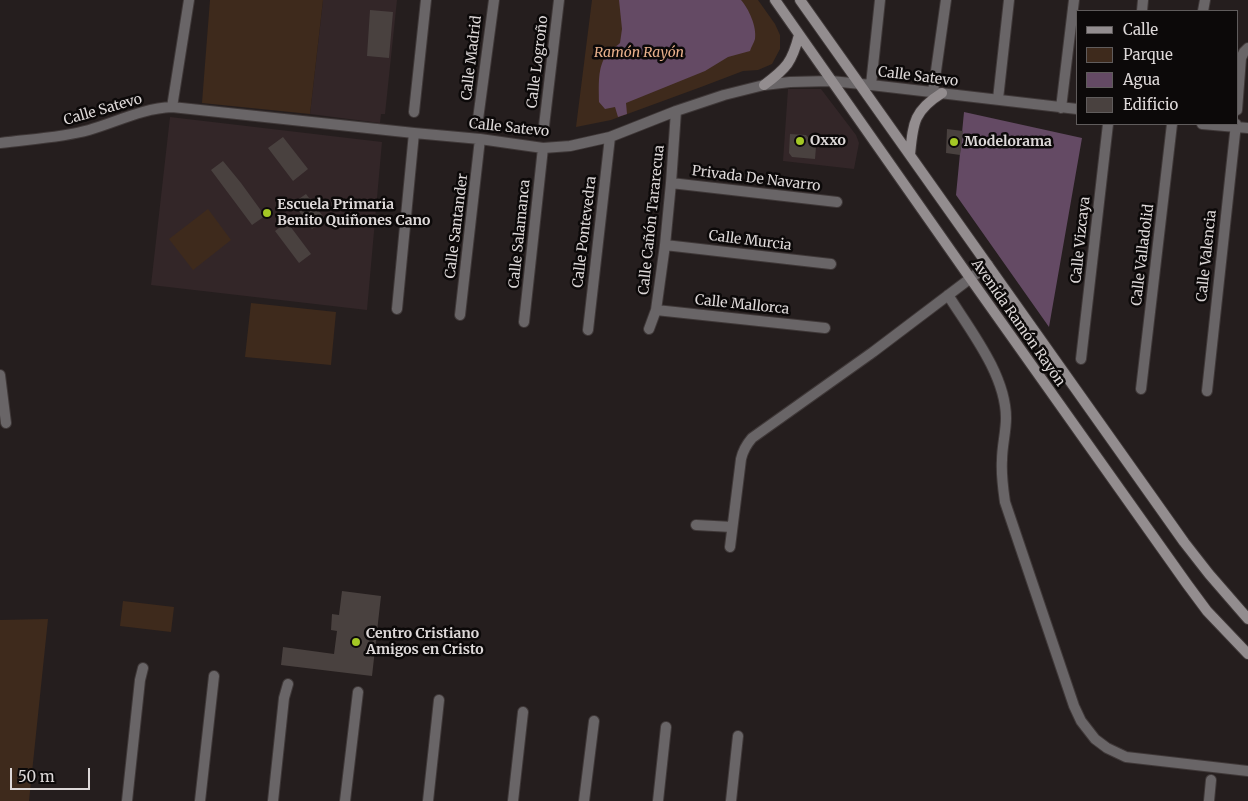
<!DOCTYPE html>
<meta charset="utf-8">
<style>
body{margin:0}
#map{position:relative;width:1248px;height:801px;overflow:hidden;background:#251e1e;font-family:Merriweather,serif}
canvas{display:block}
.legend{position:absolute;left:1076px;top:10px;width:162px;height:115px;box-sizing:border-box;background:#0c0909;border:1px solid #605c5c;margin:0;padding:6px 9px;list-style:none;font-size:15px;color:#ddd8d8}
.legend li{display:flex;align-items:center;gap:10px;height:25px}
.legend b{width:25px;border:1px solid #605c5c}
.scale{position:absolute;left:10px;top:768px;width:80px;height:22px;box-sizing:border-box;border:2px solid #ddd8d8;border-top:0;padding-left:6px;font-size:15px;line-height:18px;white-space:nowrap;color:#ddd8d8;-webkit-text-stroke:4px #0c0909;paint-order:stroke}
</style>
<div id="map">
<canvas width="1248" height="801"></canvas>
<ul class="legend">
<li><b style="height:6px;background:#938d8f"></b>Calle</li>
<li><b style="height:14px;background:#3e2a1c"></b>Parque</li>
<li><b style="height:14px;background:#644a64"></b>Agua</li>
<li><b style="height:14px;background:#49413f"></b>Edificio</li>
</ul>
<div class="scale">50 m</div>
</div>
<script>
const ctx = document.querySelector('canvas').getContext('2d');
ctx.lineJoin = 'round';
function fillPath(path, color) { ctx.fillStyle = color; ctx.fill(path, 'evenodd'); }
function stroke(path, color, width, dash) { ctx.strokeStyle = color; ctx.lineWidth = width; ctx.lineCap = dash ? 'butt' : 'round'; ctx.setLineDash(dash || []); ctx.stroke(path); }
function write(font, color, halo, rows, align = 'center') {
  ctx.font = font + ' Merriweather,serif'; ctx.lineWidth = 5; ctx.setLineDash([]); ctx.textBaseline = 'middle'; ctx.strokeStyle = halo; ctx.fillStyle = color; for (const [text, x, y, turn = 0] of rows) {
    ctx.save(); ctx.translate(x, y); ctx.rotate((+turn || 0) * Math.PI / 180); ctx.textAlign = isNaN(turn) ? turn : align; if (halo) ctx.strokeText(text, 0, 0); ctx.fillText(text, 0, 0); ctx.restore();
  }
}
fillPath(new Path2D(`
 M323,0h74l-12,114h-4l-1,9 -70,-9z
 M788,89h33l35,46 3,8 -5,26 -71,-8z
 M170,117l212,25 -15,168 -216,-25z`), '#332628');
fillPath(new Path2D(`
 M210,0h113l-13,114 -108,-11z
 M592,0h166l17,24 5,11v14l-8,15 -14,6 -15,1 -42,16 -90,33 -35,7z
 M208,209l23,31 -38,30 -24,-31z
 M251,303l85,9 -5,53 -86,-8z
 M123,601l51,6 -3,25 -51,-6z
 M48,619l-19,182h-29v-181z`), '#3e2a1c');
fillPath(new Path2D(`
 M619,0h122c8,9 16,27 14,39 -1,4 -4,8 -5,12l-22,6 -23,14 -79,32 1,11 -9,3 -3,-10 -10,2 -6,-7c0,-15 -2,-35 8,-48 3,-4 9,-7 13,-11l2,-14z
 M964,112l118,26 -33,189 -93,-132z`), '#644a64');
fillPath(new Path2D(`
 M370,10l23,2 -4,46 -22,-2z
 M947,129l16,2 -3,24 -14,-2z
 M790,134l16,1 10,12 -1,12 -23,-2 -3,-4z
 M283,137l25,32 -15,12 -25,-33z
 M223,161l18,22 24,33 -13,9 -41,-55z
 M306,194l19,25 -13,10 -19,-26z
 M287,222l24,32 -12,9 -24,-32z
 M342,591l39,5 -9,80 -91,-11 2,-18 51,7 3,-23 -6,-1 1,-16 7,1z`), '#49413f');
const minor = new Path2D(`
 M1142,11l1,-11
 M1203,11l2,-11
 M871,85l9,-85
 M933,92l13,-92
 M998,99l11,-99
 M172,107l17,-107
 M1061,108l13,-108
 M1237,110l4,-52 3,-6 4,-4
 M414,112l12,-112
 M478,119l16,-119
 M1202,124l46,4
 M544,126l15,-126
 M0,143c30,-4 60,-5 89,-13 27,-8 55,-22 83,-23l242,26 66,6 63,9 27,-2 40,-9 66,-26 48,-16 40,-10 26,-3 41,-1 40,4 206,24
 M671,183l166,19
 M665,245l166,19
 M948,295c22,35 58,80 58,123 0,14 -4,28 -4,42 -1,15 1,28 3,42l69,204 7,15 14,18 12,9 19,9 122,14
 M397,309l17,-176
 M656,310l169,18
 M460,315l20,-176
 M524,322l19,-174
 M649,329l7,-19 9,-65 6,-62 5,-72
 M588,330l22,-193
 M1081,359l27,-235
 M0,375l6,48
 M1141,389l31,-265
 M1207,391l29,-267
 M696,525l36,2
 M730,547l11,-88c2,-9 5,-14 11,-21l121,-86 115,-87
 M127,801l13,-121 3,-12
 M200,801l14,-125
 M273,801l11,-103 4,-14
 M345,801l13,-109
 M428,801l11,-101
 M513,801l10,-89
 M584,801l10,-80
 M658,801l8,-74
 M731,801l7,-65
 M1209,801l2,-21`);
const secondary = new Path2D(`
 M775,0l195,278 217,306 20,27 41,43
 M800,0l384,542 25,32 39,45
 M764,85c23,-17 28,-23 35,-50
 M910,155c3,-31 3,-44 32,-62`);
stroke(minor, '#3f3838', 12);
stroke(secondary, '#3f3838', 12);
stroke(minor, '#696567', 10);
stroke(secondary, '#938d8f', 10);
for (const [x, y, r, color] of [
 [800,141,5,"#a4c825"],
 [954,142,5,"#a4c825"],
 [267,213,5,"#a4c825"],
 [356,642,5,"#a4c825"]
]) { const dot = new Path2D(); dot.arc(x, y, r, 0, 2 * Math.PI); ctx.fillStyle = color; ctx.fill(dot); stroke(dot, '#0c0909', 2); }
write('italic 14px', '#e9b18c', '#0c0909', [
 ["Ramón Rayón",639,53]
]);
write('14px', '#ddd8d8', '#0c0909', [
 ["Calle Madrid",472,58,-83],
 ["Calle Logroño",538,62,-83],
 ["Calle Satevo",918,77,7],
 ["Calle Satevo",103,110,-16],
 ["Calle Satevo",509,128,6],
 ["Privada De Navarro",756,179,7],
 ["Calle Cañón Tararecua",652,220,-84],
 ["Calle Santander",457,226,-83],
 ["Calle Pontevedra",585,232,-83],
 ["Calle Salamanca",520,234,-84],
 ["Calle Vizcaya",1081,240,-84],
 ["Calle Murcia",750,241,7],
 ["Calle Valladolid",1143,255,-83],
 ["Calle Valencia",1207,256,-84],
 ["Calle Mallorca",742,305,6],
 ["Avenida Ramón Rayón",1018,323,55]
]);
write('bold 14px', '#ddd8d8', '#0c0909', [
 ["Oxxo",810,141],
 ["Modelorama",964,142],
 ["Escuela Primaria",277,205],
 ["Benito Quiñones Cano",277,221],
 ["Centro Cristiano",366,634],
 ["Amigos en Cristo",366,650]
], 'left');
</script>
